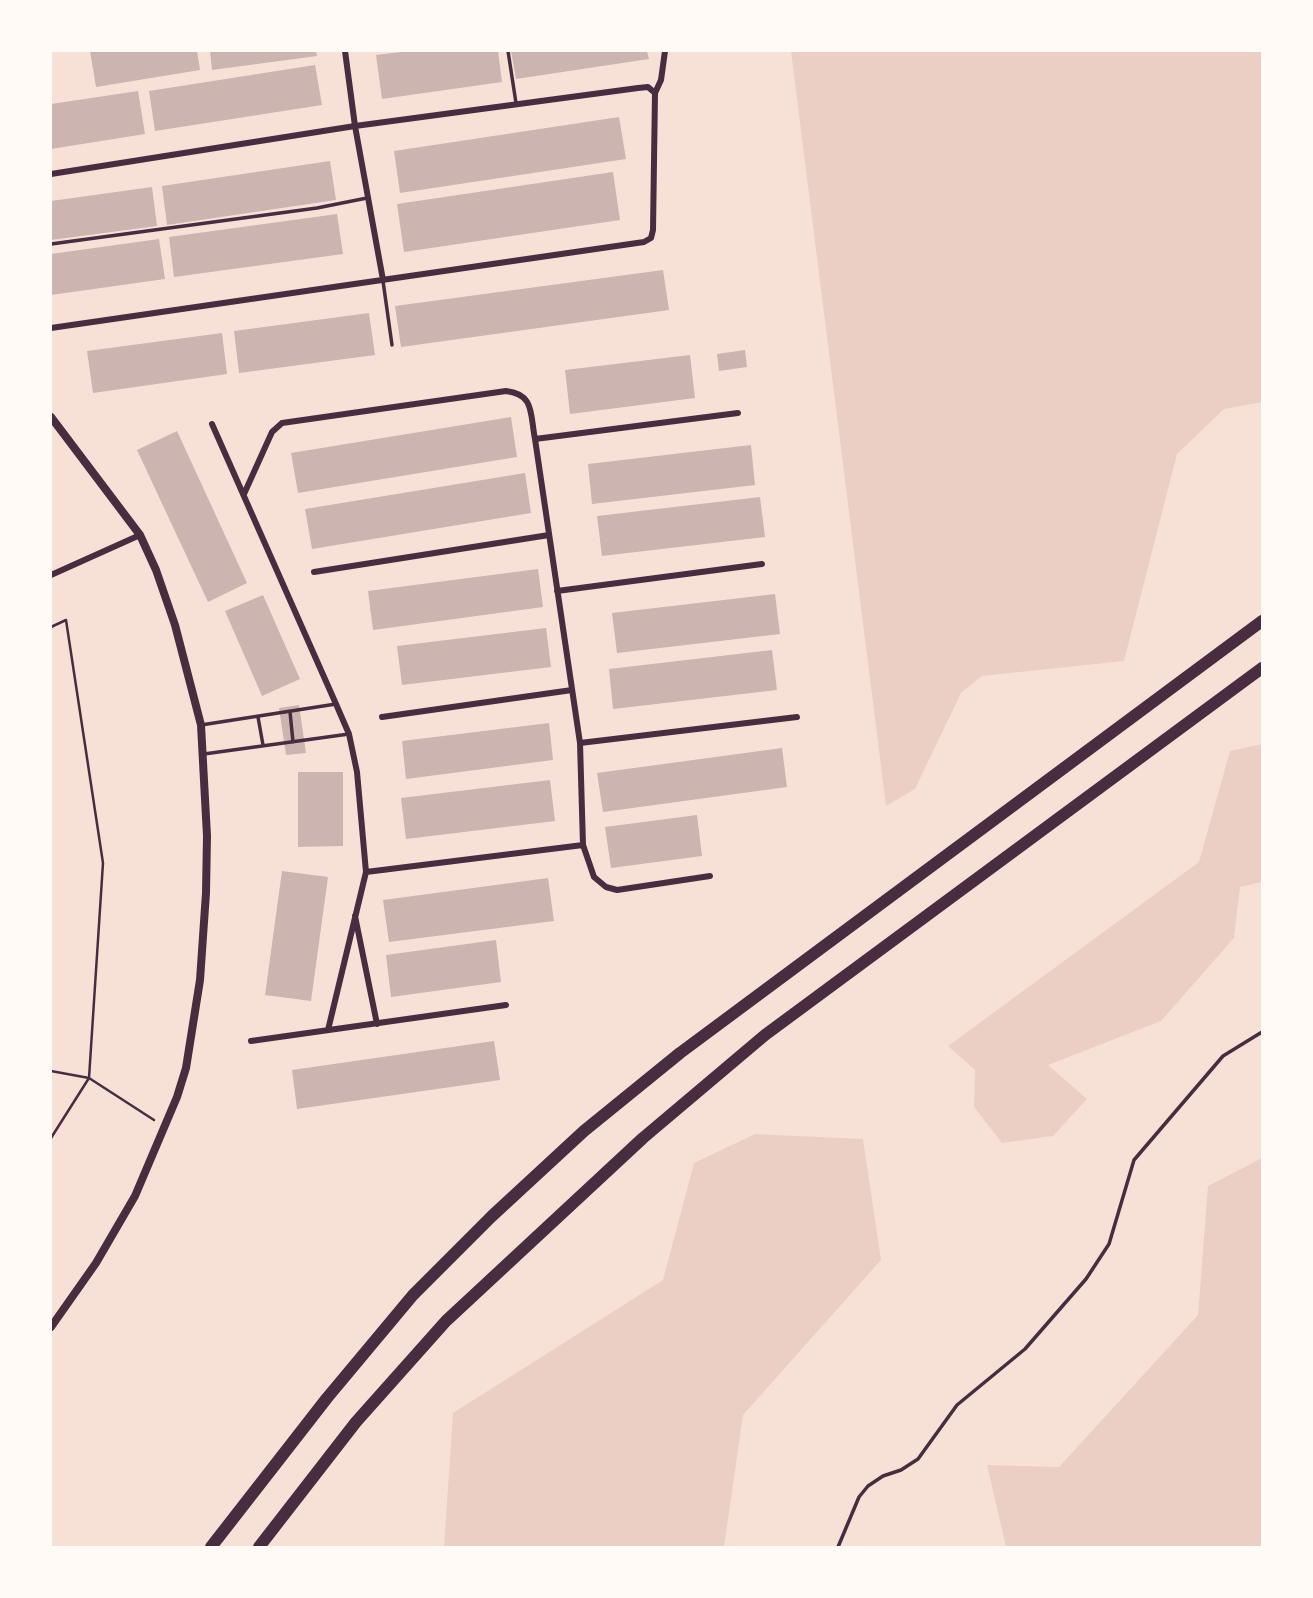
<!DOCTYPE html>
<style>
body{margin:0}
#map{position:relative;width:1313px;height:1598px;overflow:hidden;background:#f7e1d7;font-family:"Source Sans 3",sans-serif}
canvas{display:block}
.frame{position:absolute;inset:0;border:52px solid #fffaf5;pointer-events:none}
</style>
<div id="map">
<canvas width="1313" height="1598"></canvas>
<div class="frame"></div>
</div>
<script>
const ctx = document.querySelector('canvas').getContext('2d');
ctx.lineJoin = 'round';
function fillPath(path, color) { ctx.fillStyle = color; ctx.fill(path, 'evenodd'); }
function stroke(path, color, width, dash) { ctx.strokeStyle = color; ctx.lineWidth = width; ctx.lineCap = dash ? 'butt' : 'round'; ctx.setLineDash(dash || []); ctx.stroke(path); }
fillPath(new Path2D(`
 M791,51h471v351l-38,7 -47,45 -53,207 -142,15 -21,17 -46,96 -29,17z
 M1262,744v138l-22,5 -6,51 -73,83 -113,44 39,34 -34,37 -51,7 -28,-36 1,-37 -27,-24 251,-184 31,-111z
 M755,1134l108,5 18,121 -138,155 -19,132h-280l9,-134 210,-133 31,-117z
 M1262,1158v389h-256l-19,-82 72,2 139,-152 10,-129z`), '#ebcfc5');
fillPath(new Path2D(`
 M90,51h107l3,19 -104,17z
 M210,51h106l1,5 -105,14z
 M409,51h89l4,31 -120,17 -6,-44z
 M511,51h136l2,8 -133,20z
 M315,65l7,40 -167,26 -6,-40z
 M138,91l7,43 -94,15v-45z
 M619,117l7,42 -226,34 -6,-42z
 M330,161l6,39 -169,25 -5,-39z
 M613,172l7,48 -216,32 -7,-48z
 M152,187l5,39 -106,14v-39z
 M337,214l6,40 -169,23 -5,-40z
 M159,239l6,40 -114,16v-41z
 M663,270l6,40 -268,37 -6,-41z
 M369,313l6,42 -136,18 -5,-42z
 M222,333l5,41 -134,19 -6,-42z
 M745,350l2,17 -28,4 -2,-17z
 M690,355l5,43 -125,16 -5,-44z
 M511,417l6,40 -219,36 -7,-40z
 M177,431l70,152 -39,19 -71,-152z
 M751,445l4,40 -163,19 -4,-40z
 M525,473l6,40 -219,36 -7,-40z
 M760,497l5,40 -163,19 -5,-40z
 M538,569l5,38 -170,23 -5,-39z
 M775,594l5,40 -163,19 -5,-40z
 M263,595l37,84 -38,17 -37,-85z
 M546,628l5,39 -149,18 -5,-39z
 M772,650l5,40 -164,19 -4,-40z
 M299,705l7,48 -20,2 -7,-47z
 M549,723l4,37 -147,19 -4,-38z
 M782,748l5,39 -184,25 -6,-39z
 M298,772h45v74l-45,1z
 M550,780l5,41 -149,18 -5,-41z
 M697,815l5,41 -91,12 -6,-41z
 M282,871l46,6 -17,124 -46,-6z
 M548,878l6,43 -165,21 -6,-42z
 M496,940l5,42 -110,15 -5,-42z
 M494,1041l6,39 -203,29 -5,-39z`), '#ccb4b1');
stroke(new Path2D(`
 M51,627l15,-7 37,243 -14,215 -38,60
 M51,1071l38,7 65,42`), '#4a2c40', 2.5);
stroke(new Path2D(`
 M508,51l8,52
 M51,244l266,-36 50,-10
 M383,281l9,64
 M290,712l3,30
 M258,717l5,28
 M201,725l135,-21
 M204,754l145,-20
 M838,1547l21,-50 9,-11 15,-10 18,-6 17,-11 39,-54 68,-56 61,-70 23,-35 25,-84 89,-104 39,-24`), '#4a2c40', 3.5);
stroke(new Path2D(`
 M345,51l10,75 28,154
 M51,174l304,-48 283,-38 10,-1 7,6
 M51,328l593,-86 7,-4 2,-8 2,-137 6,-13 4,-29
 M212,424l124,280 13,30 8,38 9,100 -38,158
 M535,439l203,-26
 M244,494l28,-62 10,-9 224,-32c29,3 24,24 29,48l45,304 3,102 11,32 12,10 11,3 93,-14
 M314,572l235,-37
 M51,575l89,-40
 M557,591l205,-27
 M382,717l190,-27
 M580,743l217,-26
 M366,872l217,-27
 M355,916l22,108
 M251,1041l255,-36`), '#4a2c40', 6);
stroke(new Path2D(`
 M51,417l89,118 16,35 19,55 26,100 6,111 -1,57 -6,87 -14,88 -9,29 -42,99 -39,67 -45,64`), '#4a2c40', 8);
stroke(new Path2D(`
 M211,1547l116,-149 86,-103 79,-79 92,-85 96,-78 582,-432
 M259,1547l97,-125 90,-101 197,-183 122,-103 497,-367`), '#4a2c40', 12);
</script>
